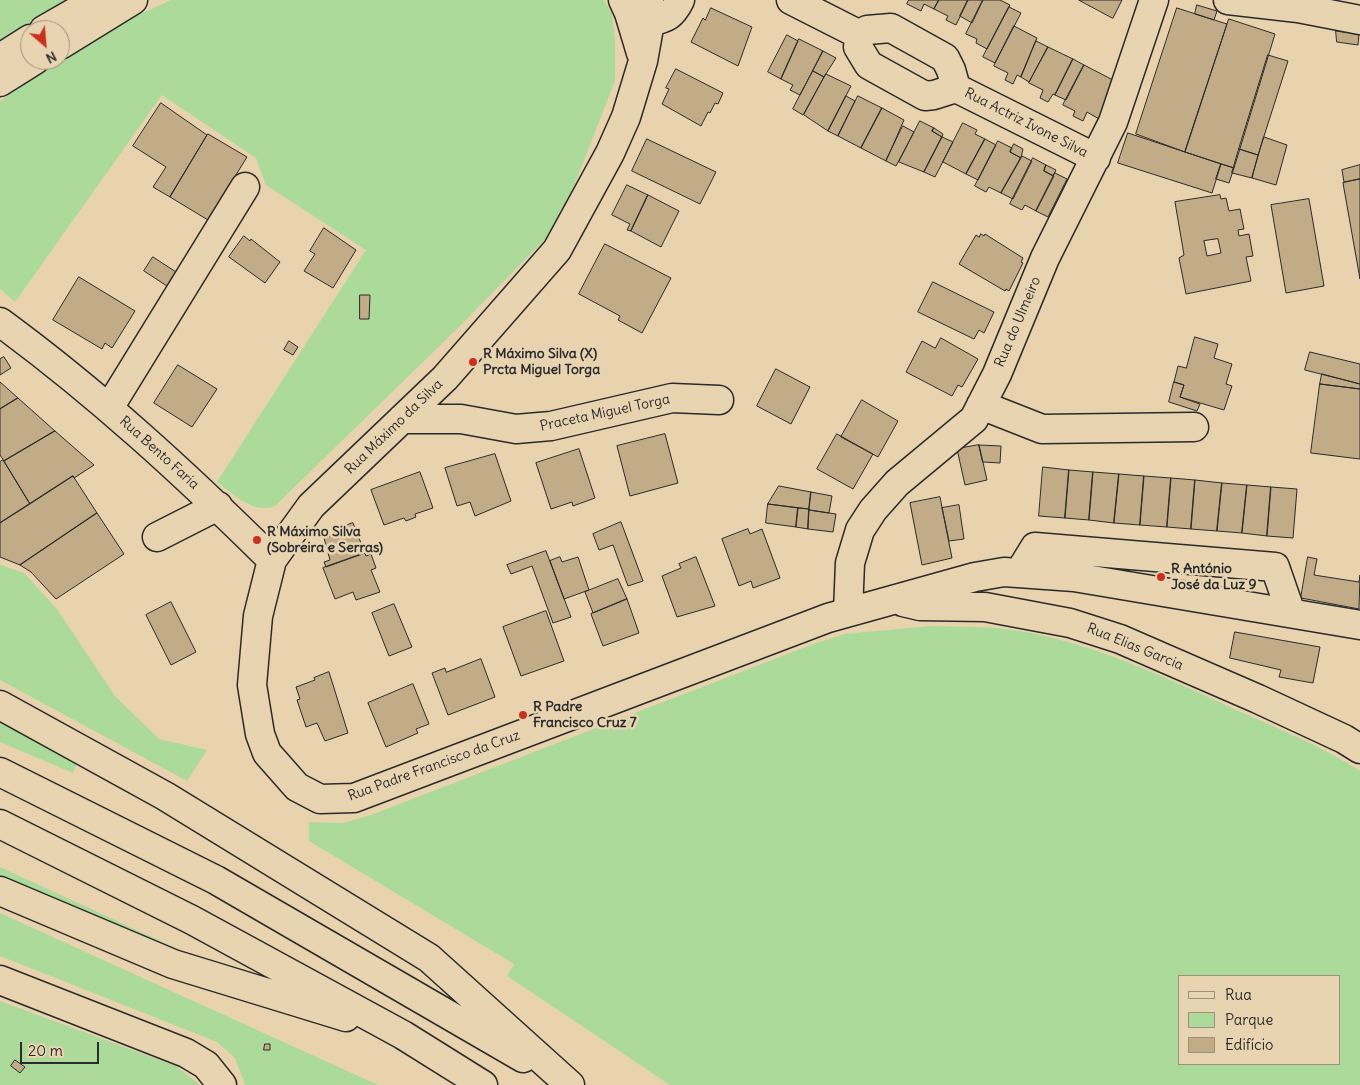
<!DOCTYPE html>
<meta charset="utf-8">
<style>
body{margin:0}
#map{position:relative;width:1360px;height:1085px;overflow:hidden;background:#e9d3af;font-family:Delius,sans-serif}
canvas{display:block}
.legend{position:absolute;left:1178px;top:975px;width:162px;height:90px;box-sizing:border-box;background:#e9d4b2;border:1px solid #9d907c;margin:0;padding:6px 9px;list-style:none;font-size:15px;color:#2b2b2b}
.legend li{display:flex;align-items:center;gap:10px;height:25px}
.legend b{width:25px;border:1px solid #9d907c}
.north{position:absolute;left:20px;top:20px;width:50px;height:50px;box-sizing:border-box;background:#e9d4b2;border:1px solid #9d907c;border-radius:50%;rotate:153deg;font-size:14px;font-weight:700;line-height:20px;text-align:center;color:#2b2b2b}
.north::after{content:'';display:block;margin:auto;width:18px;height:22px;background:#c8321e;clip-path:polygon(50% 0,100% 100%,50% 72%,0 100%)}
.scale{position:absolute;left:20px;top:1042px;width:79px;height:22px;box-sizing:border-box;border:2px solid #2b2b2b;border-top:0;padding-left:6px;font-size:15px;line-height:18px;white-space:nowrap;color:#2b2b2b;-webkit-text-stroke:4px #e9d4b2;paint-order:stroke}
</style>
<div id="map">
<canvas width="1360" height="1085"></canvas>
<ul class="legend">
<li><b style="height:6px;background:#e9d4b2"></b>Rua</li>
<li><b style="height:14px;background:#acda9a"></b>Parque</li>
<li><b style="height:14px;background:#c1ac87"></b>Edifício</li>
</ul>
<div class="north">N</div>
<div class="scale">20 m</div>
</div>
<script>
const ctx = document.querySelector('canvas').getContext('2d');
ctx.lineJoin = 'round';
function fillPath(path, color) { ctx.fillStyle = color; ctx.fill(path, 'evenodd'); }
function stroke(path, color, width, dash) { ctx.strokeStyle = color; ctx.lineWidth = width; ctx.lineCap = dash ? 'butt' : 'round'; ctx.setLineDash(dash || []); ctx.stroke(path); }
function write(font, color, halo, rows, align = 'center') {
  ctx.font = font + ' Delius,sans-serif'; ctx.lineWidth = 5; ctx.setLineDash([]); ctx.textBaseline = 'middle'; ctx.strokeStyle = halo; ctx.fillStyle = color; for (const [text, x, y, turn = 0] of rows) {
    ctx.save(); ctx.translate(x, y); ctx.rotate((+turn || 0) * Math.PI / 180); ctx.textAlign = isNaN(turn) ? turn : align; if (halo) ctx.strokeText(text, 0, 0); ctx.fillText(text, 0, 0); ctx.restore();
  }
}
fillPath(new Path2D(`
 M0,0h74l-74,45z
 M171,0h433l8,14 3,25v42l-47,120 -17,32 -91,93 -185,180c-21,9 -42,-12 -58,-24l149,-232 -100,-65 -10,-27 -94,-63 -147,207 -15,-13v-188l104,-70z
 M0,565l24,8 33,36 58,87 44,43 48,11 -20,31 -187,-101z
 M931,626c24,1 51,0 75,3 83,11 161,49 235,83 41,18 82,35 119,59v314h-690l-163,-109 7,-12 -205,-123v-19l34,1 28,-8 445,-172 29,-9zM1179,976h160v88h-160z
 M0,720l78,42 -5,11 -73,-31z
 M0,867l180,83 8,9 -188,-82z
 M0,913l378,172h-133l-10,-27 -18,-16 -217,-86z
 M0,1001l176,65 24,19h-200z`), '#acda9a');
const building = new Path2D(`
 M909,0h30l-5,9 -10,-5 -3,7 -14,-7z
 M939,0h29l-12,25 -10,-5 2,-4 -14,-7z
 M968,0h15l-11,23 -12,-7z
 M983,0h17l10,5 -23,44 -11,-6 1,-4 -11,-5z
 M1079,0h43l-9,18z
 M1197,5l20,6 -3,9 -19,-6z
 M1009,7l12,6 -26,50 -12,-6z
 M711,8l41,19 -14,39 -47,-24 12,-24 2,2z
 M1177,8l50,16 -42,128 -49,-18z
 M1229,19l46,15 -41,134 -49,-16z
 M1014,26l23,12 -16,39 -4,-2 -4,9 -8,-4 3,-7 -14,-7z
 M1336,31l23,3 -1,11 -21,-3z
 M787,35l11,6 -17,38 -13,-7z
 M799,39l24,12 -23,44 -10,-5 3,-5 -12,-6z
 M1036,41l12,6 -19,35 -8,-5z
 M1048,47l25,12 -18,36 -2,-1 -5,8 -8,-4 3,-8 -14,-7z
 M823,51l13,7 -12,19 -11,-6z
 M1268,55l20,6 -30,94 -19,-6z
 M1073,59l11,6 -18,35 -11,-5z
 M1084,65l29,15 -14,39 -12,-7 -4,9 -10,-5 2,-5 -12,-6z
 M676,69l47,24 -5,11 -3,-1 -5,10 -2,-1 -7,14 -39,-22 7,-15 -3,-1z
 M813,71l11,6 -21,38 -10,-6z
 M826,74l25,12 -23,45 -24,-16z
 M846,96l9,5 -17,35 -10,-5z
 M858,96l24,12 -21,40 -23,-12z
 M161,103l46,32 -37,62 -17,-10 13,-20 -33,-21z
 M882,108l22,12 -18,41 -25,-13z
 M920,121l14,7 -2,3 10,6 -18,35 -25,-10z
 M963,123l14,7 -2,4 10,5 -19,35 -23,-12z
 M903,126l11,6 -18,34 -10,-5z
 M934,128l9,6 -1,3 -10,-6z
 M1128,133l93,31 -9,29 -94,-30z
 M208,134l39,23 -39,63 -38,-23z
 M942,137l11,5 -18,35 -11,-5z
 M1264,137l23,8 -11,40 -24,-7z
 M647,139l69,33 -16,32 -68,-33z
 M985,139l11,6 -18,35 -12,-6z
 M998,141l14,7 -2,4 11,6 -20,35 -12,-6 -3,5 -11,-6z
 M1014,144l9,5 -2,9 -11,-6z
 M1239,149l19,6 -6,23 -20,-5z
 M1022,156l10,5 -19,38 -12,-6z
 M1033,158l13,7 -2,6 10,5 -18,35 -11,-6 -3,5 -12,-6z
 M1221,164l13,4 -5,15 -13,-4z
 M1046,165l10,5 -3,6 -9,-5z
 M1360,165v14l-16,3 -2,-12z
 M1055,173l12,6 -19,38 -12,-6z
 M1360,179v100l-17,-96z
 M627,185l21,10 -17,36 -4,-1 3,-6 -18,-9z
 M648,195l31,16 -18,36 -30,-16z
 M1220,195l1,4 5,-1 3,13 11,-2 4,20 -6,1 1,6 10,-2 4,22 -7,1 5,24 -65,13 -7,-36 5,-3 -9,-53zM1218,239l3,14 -14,3 -3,-15z
 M1309,199l15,87 -38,7 -15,-88z
 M324,228l32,22 -23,38 -29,-17 11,-17 -5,-3z
 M981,234l3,2 1,-2 38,24 -2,4 2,1 -14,28 -3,-2 -1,2 -46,-27 17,-29 3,2z
 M244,236l6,5 1,-2 29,23 -15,21 -36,-26z
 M605,244l66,34 -29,55 -24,-13 2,-4 -41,-22z
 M153,257l23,15 -9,14 -23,-15z
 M79,277l56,34 -23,37 -7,-5 -3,6 -49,-29z
 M933,282l61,30 -10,21 -5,-3 -5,9 -56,-27z
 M360,295h10l-1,24h-9z
 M1195,337l23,7 -4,14 18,6 -6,20 6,2 -8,24 -44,-13 4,-12 -10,-3 4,-16 8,2z
 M941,338l37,21 -16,28 -4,-2 -6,11 -46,-24 16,-31 13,7z
 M289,341l9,6 -5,8 -9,-5z
 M1310,352l50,12v20l-55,-14z
 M4,357l7,11 -11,7v-16z
 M178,365l39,24 -25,38 -38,-24z
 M776,369l34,18 -19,37 -34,-18z
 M1322,374l38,10v5l-40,-5z
 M0,382l18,16 -18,11z
 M1174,382l10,3 -4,12 20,7 -3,7 -28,-9z
 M1320,384l40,5v70l-49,-6z
 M18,398l37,33 -51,30 -4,-6v-46z
 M862,400l36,21 -20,36 -37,-20z
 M55,431l39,34 -20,13 -1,-2 -43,28 -26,-43z
 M665,434l13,49 -48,13 -13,-50z
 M837,434l36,20 -20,35 -36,-20z
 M979,445l8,35 -22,5 -8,-36z
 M979,445l22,1 -1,17 -17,-1z
 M579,449l16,49 -22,8 -1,-4 -21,7 -15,-46z
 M495,454l16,47 -36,15 -5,-14 -13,4 -12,-38z
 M3,460l27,44 -30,19v-61z
 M1043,467l26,3 -4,48 -26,-2z
 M1069,470l24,2 -4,48 -24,-2z
 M420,472l13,36 -18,6 1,3 -10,4 -2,-3 -20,7 -13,-35z
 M1093,472l26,2 -5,49 -25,-3z
 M1119,474l25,2 -4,49 -26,-2z
 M73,476l24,37 -77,52 -20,-8v-34z
 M1144,476l27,2 -4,49 -27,-2z
 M1171,478l24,2 -4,49 -24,-2z
 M1195,480l27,3 -5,48 -26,-2z
 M1222,483l25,2 -5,48 -25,-2z
 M1247,485l24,2 -4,49 -25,-3z
 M779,486l32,6 -2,17 -41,-5z
 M1271,487l26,2 -4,49 -26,-2z
 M811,492l21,4 -3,17 -20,-3z
 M940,497l12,61 -30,7 -12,-62z
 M768,504l30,4 -2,19 -30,-4z
 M959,505l5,34 -15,2 -7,-33z
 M798,508l11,1 -1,20 -12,-2z
 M809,510l27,4 -3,18 -25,-3z
 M97,513l27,41 -68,45 -25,-27 -11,-7z
 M621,522l22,59 -15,5 -15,-41 -14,5 -6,-16z
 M353,523l12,30 -39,14 -2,-5 6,-2 -6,-22 11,-4 -1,-4z
 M748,529l2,5 12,-5 18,49 -27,10 -2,-7 -12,5 -17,-47z
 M546,551l25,66 -18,6 -21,-57 -21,8 -4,-9z
 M365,553l1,3 5,-2 5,14 -5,2 9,22 -24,8 -3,-8 -18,7 -12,-31z
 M560,557l2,5 16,-5 11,33 -25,9 -14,-38z
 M696,557l19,49 -38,11 -15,-41 19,-8 -2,-4z
 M1308,557l9,2 -3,16 45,7 1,-7 -1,34 -58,-11z
 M618,579l9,20 -34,14 -8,-21z
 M627,599l12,34 -36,13 -12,-32z
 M171,602l25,50 -25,13 -25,-50z
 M394,604l18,43 -23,9 -17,-43z
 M546,611l18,50 -43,15 -18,-49z
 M1235,632l85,15 -7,36 -34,-6 2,-7 -51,-12z
 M481,659l14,38 -47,18 -16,-42 13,-5 1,4z
 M329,672l19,61 -23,8 -8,-18 -11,4 -9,-27 3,-1 -4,-12 19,-7 -1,-2z
 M413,684l16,40 -13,5 2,4 -32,14 -18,-44z
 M265,1044h5v6h-6z
 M15,1060l10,7 -5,6 -9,-7z`);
fillPath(building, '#c1ac87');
stroke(building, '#2b2b2b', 1);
const minor = new Path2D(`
 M623,0l6,13 12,40
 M649,0l1,22 -7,39 -17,56 -16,36 -53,97 -112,128 -134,128 -39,54 -14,56 -6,69 8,49 7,19 30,34 23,12 34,-1 474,-180 147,-41 29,-5 70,5 286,48
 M791,0l69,35
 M1228,0l70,8 62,12
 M650,22c17,-4 22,-6 30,-22
 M891,28l54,30 6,12 5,18 -22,7 -9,1 -56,-31 -11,-18 2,-12 7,-5z
 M44,30l52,-30
 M60,45l73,-45
 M0,58l30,-19
 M0,82l35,-22
 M956,88l140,70
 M0,322c97,71 186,153 272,238
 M981,405l61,24 152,-2
 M109,408l136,-221
 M402,419h59l55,10 35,-3 121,-28 47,2
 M157,537l61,-31
 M1019,573l16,-26 240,20 16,46
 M903,602l17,4 65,1 85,16 50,16 138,60 86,40 16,10
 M848,612l2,-49 10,-33 13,-20 24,-27 77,-64 23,-45 48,-116 68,-136 41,-122
 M0,980l186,73 20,12 16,20`);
const highway = new Path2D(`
 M0,705l165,91 264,162 141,127
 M0,772l216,108 307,178
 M0,824l192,96 211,115 80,50
 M0,891l173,73 173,53`);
stroke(minor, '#2b2b2b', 31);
stroke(highway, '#2b2b2b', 31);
stroke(minor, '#e9d4b2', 28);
stroke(highway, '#e9d4b2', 28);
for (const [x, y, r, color] of [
 [473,362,5,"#c8321e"],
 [257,540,5,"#c8321e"],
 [1161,577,5,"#c8321e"],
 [523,715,5,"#c8321e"]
]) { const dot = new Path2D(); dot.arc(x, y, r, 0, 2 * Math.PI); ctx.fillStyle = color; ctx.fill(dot); stroke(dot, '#e9d4b2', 2); }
write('14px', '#2b2b2b', '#e9d4b2', [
 ["Rua Actriz Ivone Silva",1026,123,27],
 ["Rua do Ulmeiro",1018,322,-67],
 ["Praceta Miguel Torga",605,413,-12],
 ["Rua Máximo da Silva",394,427,-44],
 ["Rua Bento Faria",159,453,42],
 ["Rua Elias Garcia",1135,647,22],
 ["Rua Padre Francisco da Cruz",434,766,-20]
]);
write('bold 14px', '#2b2b2b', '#e9d4b2', [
 ["R Máximo Silva (X)",483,354],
 ["Prcta Miguel Torga",483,370],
 ["R Máximo Silva",267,532],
 ["(Sobreira e Serras)",267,548],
 ["R António",1171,569],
 ["José da Luz 9",1171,585],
 ["R Padre",533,707],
 ["Francisco Cruz 7",533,723]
], 'left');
</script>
